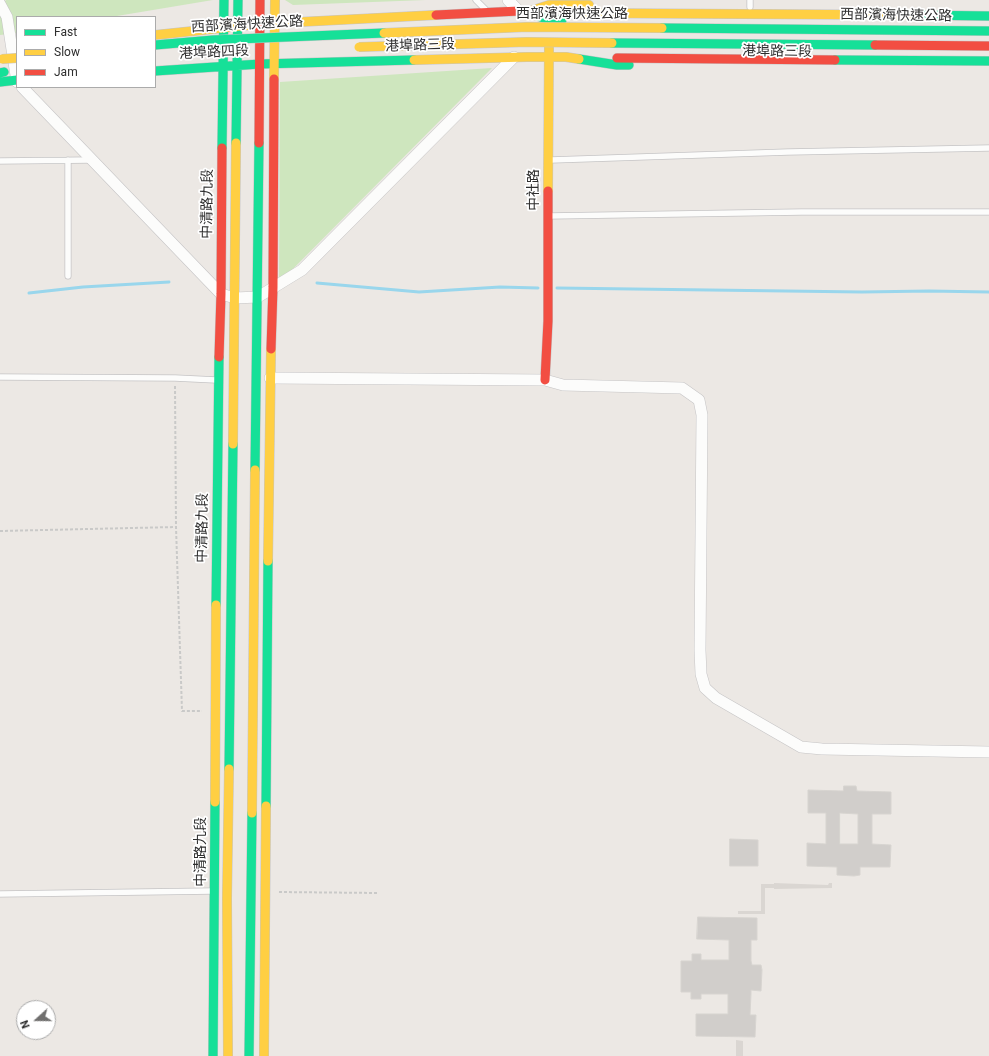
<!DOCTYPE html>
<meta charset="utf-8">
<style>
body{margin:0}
#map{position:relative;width:989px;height:1056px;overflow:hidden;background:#ece8e4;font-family:Roboto,sans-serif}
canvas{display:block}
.legend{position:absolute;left:16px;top:16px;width:140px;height:72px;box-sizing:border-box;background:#fff;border:1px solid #ababab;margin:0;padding:5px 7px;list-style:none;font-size:12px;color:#2e2e2e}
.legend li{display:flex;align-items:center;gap:8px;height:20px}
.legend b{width:20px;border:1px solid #ababab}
.north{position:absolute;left:16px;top:1000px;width:40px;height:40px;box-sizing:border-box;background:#fff;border:1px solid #ababab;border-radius:50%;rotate:249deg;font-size:11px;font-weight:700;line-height:16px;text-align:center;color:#2e2e2e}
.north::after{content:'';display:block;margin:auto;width:14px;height:18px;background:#706f6e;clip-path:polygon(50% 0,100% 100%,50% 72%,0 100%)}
</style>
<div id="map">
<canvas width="989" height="1056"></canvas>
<ul class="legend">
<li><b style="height:5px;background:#16e098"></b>Fast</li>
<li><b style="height:5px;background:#ffcf43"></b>Slow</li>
<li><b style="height:5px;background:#f24e42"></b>Jam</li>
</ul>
<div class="north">N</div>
</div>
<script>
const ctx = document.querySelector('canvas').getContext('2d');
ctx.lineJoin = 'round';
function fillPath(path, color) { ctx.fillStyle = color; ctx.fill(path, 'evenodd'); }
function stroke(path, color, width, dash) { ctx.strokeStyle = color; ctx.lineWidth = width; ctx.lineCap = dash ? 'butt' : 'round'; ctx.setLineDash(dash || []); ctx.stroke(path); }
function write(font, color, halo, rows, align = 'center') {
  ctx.font = font + ' Roboto,"Noto Sans TC",sans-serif'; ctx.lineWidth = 3.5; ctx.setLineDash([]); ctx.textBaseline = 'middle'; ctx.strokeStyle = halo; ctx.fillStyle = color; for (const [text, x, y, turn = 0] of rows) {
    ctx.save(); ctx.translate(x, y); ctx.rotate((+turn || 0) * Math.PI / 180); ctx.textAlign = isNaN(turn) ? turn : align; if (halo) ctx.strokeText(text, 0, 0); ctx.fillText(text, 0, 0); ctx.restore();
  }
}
fillPath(new Path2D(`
 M6,0h207l-102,17h-94v16l-17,2v-28z
 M285,0h141l-133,5z
 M492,68l-213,215 1,-201z`), '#cee6be');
fillPath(new Path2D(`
 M774,883l54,2 1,-2h3v5l-58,1v-1h-9v26h-27v-3h23v-27h13z
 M736,1040l7,1v15h-7z`), '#dad6d2');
stroke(new Path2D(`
 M317,283l102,9 81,-5 38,1
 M557,288l305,4 67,-1 60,1
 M29,293l54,-6 86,-5`), '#99d6ec', 3);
const building = new Path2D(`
 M844,786h12l1,5 34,1v22h-19v30l19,1 -1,22h-30v8l-6,1 -17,-1v-8l-30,-1v-23l19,1v-31h-18v-23l35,1zM840,813l18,1v30h-18z
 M730,839l28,1v26h-28z
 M698,917l59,1v22h-6v21l1,4h9l1,5 -1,21 -10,-1v4l-1,21h6l-1,22 -59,-1v-22h32v-20h-27v5h-10v-7h-10v-31h11v-7h9v6h28v-20l-32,-1z`);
fillPath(building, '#d1cecb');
stroke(building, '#d7d4d0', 1);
const lane = new Path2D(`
 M476,0l9,9
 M750,7v-7
 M68,160v116
 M551,160l237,-8 201,-4
 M0,161l91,-1
 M549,216l253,-4h187
 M0,377l175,1 41,2
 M0,894l213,-3`);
const street = new Path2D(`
 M508,0l11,11
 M0,4l7,13 10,65
 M22,87l199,207 14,4 23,-1 44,-27 212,-213
 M270,378l275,2 18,5 119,3 17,12 3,15 -2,235 1,24 4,14 11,10 85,49 21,2 167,3`);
const fast = new Path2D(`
 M527,12l22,8h13
 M912,15l77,1
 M579,59l38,6h12
 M835,60l154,1
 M155,71l105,-7 154,-4
 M0,73l4,-1
 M0,82l17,-2
 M236,143l2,-143
 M222,148l2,-148
 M255,470l4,-327
 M216,605l3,-248
 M229,769l4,-325
 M266,806l2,-245
 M213,1056l2,-254
 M249,1056l3,-243`);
const slow = new Path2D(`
 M527,12l22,-7h40
 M573,13l339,2
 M155,35l105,-11 176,-9
 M414,60l113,-3h39l13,2
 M274,79l1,-79
 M548,191l1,-145
 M233,444l3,-301
 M268,561l3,-212
 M215,802l1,-197
 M252,813l3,-343
 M228,1056l-1,-158 2,-129
 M264,1056l2,-250`);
const jam = new Path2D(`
 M436,15l83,-4 19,1
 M617,58l218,2
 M259,143l1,-143
 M271,349l2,-62 1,-208
 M219,357l2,-63 1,-146
 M545,380l3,-59v-130`);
stroke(lane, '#c5c4c5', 7);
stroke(street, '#c5c4c5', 12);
stroke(fast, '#c5c4c5', 10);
stroke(slow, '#c5c4c5', 10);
stroke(jam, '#c5c4c5', 10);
stroke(new Path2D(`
 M175,386l1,141 6,184h20
 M0,531l176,-4
 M279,892l100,1`), '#c9c9c8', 2, [3, 2]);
stroke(lane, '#fcfcfb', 5.5);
stroke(street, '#fcfcfb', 11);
stroke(fast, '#16e098', 9);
stroke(slow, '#ffcf43', 9);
stroke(jam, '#f24e42', 9);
const fastBridge = new Path2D(`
 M662,28l327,3
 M612,43l263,2
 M155,45l58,-5 171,-7`);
const slowBridge = new Path2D(`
 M384,33l143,-6 135,1
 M359,47l168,-5 85,1
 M2,59l15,-1`);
const jamBridge = new Path2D(`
 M875,45l114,1`);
stroke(fastBridge, '#c6c5c4', 10, []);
stroke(slowBridge, '#c6c5c4', 10, []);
stroke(jamBridge, '#c6c5c4', 10, []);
stroke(fastBridge, '#16e098', 9);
stroke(slowBridge, '#ffcf43', 9);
stroke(jamBridge, '#f24e42', 9);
write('14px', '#2e2e2e', '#fff', [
 ["西部濱海快速公路",572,14],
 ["西部濱海快速公路",896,16,1],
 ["西部濱海快速公路",247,25,-3],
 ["港埠路三段",420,46,-2],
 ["港埠路三段",777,52,1],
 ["港埠路四段",214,53,-3],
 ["中社路",534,190,-90],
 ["中清路九段",208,204,-89],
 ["中清路九段",203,528,-89],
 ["中清路九段",201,852,-90]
]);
</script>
